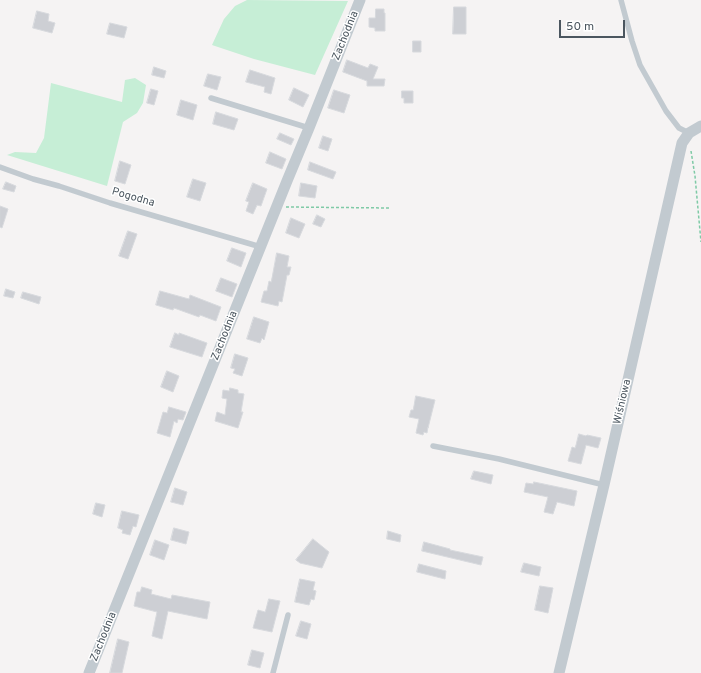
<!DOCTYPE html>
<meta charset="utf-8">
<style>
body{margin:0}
#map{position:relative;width:701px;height:673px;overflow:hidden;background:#f5f3f3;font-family:Overpass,sans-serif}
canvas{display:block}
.scale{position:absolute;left:559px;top:20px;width:66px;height:18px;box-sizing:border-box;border:2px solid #4b565f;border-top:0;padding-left:5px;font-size:12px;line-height:14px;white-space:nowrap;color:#4b565f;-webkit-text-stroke:3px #fff;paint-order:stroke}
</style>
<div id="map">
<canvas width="701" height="673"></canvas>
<div class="scale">50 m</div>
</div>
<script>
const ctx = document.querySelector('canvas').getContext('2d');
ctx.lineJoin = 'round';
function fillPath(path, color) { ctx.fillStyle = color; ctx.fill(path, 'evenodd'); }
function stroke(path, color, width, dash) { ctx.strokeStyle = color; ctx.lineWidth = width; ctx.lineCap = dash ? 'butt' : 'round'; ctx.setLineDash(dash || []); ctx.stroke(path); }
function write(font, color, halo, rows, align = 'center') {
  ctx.font = font + ' Overpass,sans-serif'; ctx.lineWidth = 3; ctx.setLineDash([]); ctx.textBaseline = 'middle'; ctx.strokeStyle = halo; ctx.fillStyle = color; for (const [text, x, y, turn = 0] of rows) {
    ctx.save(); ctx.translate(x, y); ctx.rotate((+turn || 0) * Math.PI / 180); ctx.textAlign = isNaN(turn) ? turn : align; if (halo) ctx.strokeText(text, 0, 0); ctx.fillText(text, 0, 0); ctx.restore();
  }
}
fillPath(new Path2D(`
 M247,0l101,1 -33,74 -61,-16 -42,-14 12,-26 11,-13z
 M135,78l11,7 -3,18 -6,10 -14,9 -16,64 -100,-31 8,-3 21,1 8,-15 7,-55 71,19 3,-22z`), '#c6eed6');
const building = new Path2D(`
 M454,7h12v27h-13z
 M376,9h8v4h1v18h-10v-3l-6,-1v-9h6z
 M37,11l12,3 -1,7 7,2 -3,10 -19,-5z
 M110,23l17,4 -3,11 -17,-4z
 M413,41h8v11h-8z
 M347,60l21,8 2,-4 8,3 -5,12h12l-1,7h-17v-5l-24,-9z
 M154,67l12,4 -2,7 -12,-3z
 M250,70l25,8 -4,16 -7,-2 1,-5 -19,-5z
 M208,74l13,3 -4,13 -13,-4z
 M294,88l15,7 -6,12 -14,-7z
 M151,89l7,2 -4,14 -7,-2z
 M334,90l16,5 -6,18 -16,-5z
 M402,91h11v12h-9v-5h-2z
 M181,100l16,5 -4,15 -16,-5z
 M216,112l22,7 -4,11 -21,-6z
 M280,133l14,6 -3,6 -14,-6z
 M323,136l9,3 -4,12 -9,-3z
 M270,152l16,7 -4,10 -16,-6z
 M120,161l11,4 -6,19 -10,-3z
 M310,162l26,10 -3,7 -25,-9z
 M193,179l13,4 -6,18 -13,-4z
 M6,182l10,4 -2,6 -11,-3z
 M253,183l14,6 -6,17 -4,-1 -4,9 -7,-3 3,-9 -3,-1z
 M301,183l16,3 -2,12 -16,-2z
 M0,206l8,3 -6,19 -2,-1z
 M317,215l8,4 -4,8 -8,-3z
 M291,218l14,6 -6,14 -13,-5z
 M128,231l9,3 -9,25 -9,-3z
 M232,248l14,5 -5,14 -14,-6z
 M277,253l12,3 -2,11h4l-2,8h-2l-5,27 -3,-1 -1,5 -17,-4 3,-11h3l2,-10 2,1z
 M221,278l16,6 -5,13 -16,-6z
 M6,289l9,3 -2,6 -9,-2z
 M160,291l29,8 1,-4 31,12 -5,14 -16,-6 -1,2 -25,-9 -1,2 -17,-5z
 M23,292l18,5 -2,7 -18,-6z
 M254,317l15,5 -5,18 -2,-2 -2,5 -13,-4z
 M175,333l4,2v-2l28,10 -5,14 -32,-10z
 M235,354l13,4 -6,18 -9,-3 2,-4 -4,-1z
 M167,371l12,5 -6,16 -12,-5z
 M230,388l8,2v3l6,1 -3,18h2l-5,16 -23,-7 2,-9 8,3 2,-16 -5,-1 1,-8 6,1z
 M416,396l19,4 -7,28v-1l-1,6 -3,-1 -1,3 -7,-2 3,-14 -10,-2 2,-7h2z
 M169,407l17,5 -3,8 -5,-1 -1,4 -3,-2 -4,16 -13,-4 6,-21 4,1z
 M579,434l7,2 1,-1 14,3 -3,10 -12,-3 -5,19 -13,-3 4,-14 3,1z
 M474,471l19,4 -2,9 -20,-5z
 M534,482l43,9 -3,15 -17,-4 -4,12 -9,-2 4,-15 -24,-5 2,-9 7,1z
 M175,488l12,4 -4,13 -12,-3z
 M96,503l9,2 -3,12 -9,-3z
 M122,511l17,4 -3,12 -3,-1 -3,9 -8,-2 1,-3 -5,-2z
 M174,528l15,4 -3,12 -15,-4z
 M388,531l13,4 -1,7 -13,-3z
 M313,539l16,13 -7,16 -22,-5 -4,-3z
 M155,540l14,5 -5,15 -14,-5z
 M424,542l26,7v1l33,7 -2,8 -59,-14z
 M524,563l17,4 -2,9 -18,-4z
 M419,564l27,7 -1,8 -28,-7z
 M300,579l15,3 -2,8 3,1 -2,9 -3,-1 -2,6 -14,-3z
 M540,586l13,2 -5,25 -13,-3z
 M142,587l10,3 -1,4 20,5 1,-4 38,7 -3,17 -39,-8 -6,28 -10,-3 5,-24 -23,-6 3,-14h3z
 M269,599l11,2 -8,31 -19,-4 5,-18 7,2z
 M301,621l10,3 -4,15 -11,-3z
 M118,639l11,3 -7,31h-12z
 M252,650l12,3 -4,15 -12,-3z`);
fillPath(building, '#cdcfd4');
stroke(building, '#d7d9dd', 1);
stroke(new Path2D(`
 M691,151l4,25 6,66
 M286,207l105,1`), '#7fcaa6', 1.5, [3, 2]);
stroke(new Path2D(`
 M621,0l11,41 8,24 26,46 13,17 10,5
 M211,98l98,30
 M0,167l33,12 26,7 51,17 151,44
 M433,446l66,13 105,26
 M273,673l15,-58`), '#c2cad0', 5.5);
stroke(new Path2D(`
 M89,673l198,-492 22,-53 51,-128
 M559,673l45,-188 78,-342 7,-10 12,-7`), '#c2cad0', 11);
write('11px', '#4b565f', '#fff', [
 ["Zachodnia",346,36,-68],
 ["Pogodna",133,198,16],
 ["Zachodnia",225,336,-68],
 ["Wiśniowa",623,402,-77],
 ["Zachodnia",104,637,-68]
]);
</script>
